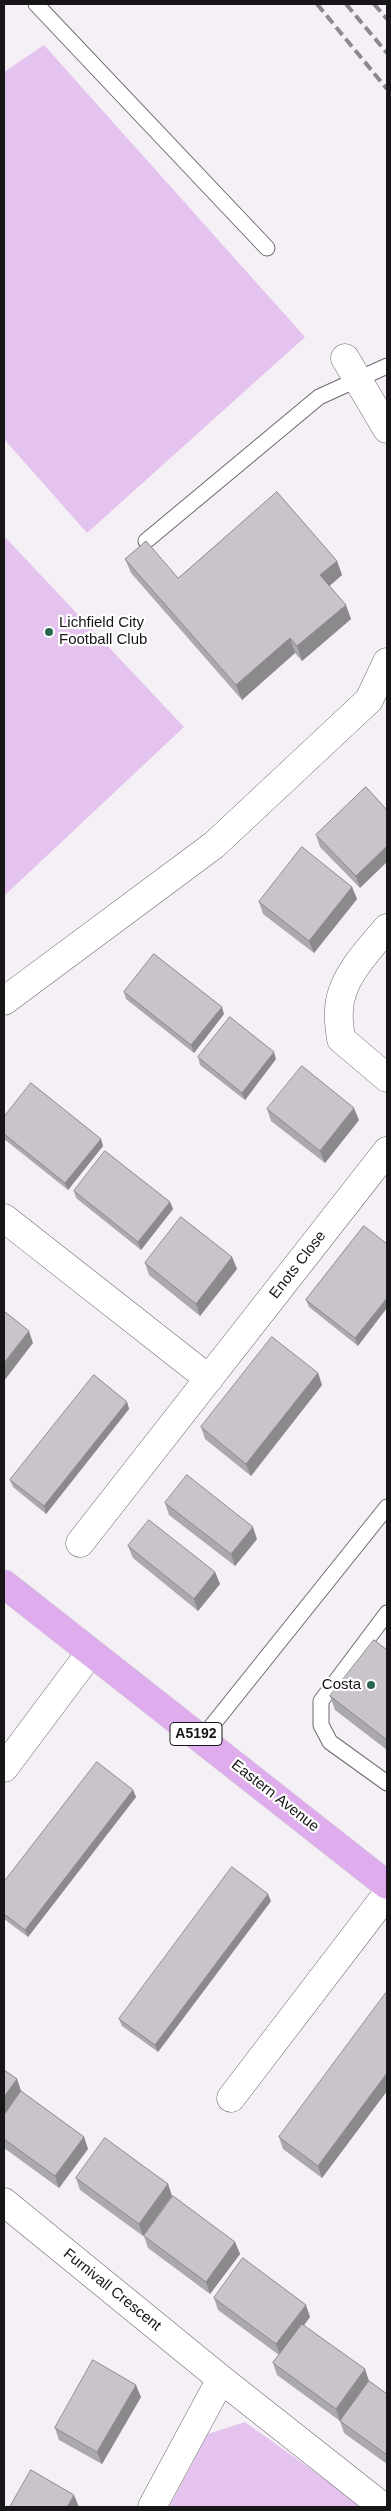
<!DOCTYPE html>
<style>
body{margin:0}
#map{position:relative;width:391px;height:2511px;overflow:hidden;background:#f4f0f6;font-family:Helvetica,sans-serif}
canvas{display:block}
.frame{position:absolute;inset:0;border:5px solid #171517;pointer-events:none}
</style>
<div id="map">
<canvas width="391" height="2511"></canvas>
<div class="frame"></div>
</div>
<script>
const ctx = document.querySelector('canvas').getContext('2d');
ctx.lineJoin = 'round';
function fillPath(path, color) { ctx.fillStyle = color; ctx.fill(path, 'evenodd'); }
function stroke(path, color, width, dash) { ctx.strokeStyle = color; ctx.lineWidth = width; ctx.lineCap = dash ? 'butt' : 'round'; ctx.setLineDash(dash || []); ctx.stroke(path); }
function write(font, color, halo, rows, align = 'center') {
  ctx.font = font + ' Helvetica,sans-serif'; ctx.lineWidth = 4.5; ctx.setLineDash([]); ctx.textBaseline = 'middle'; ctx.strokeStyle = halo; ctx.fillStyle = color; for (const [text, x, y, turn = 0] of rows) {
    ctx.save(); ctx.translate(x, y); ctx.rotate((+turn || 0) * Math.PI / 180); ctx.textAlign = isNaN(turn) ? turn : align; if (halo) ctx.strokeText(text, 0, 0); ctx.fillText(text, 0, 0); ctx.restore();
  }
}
fillPath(new Path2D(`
 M44,45l261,292 -218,196 -83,-94v-367z
 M4,536l180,191 -180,169z
 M245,2422l119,85h-195l39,-73z`), '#e4c4ee');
const service = new Path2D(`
 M36,4l231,244
 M146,541l173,-144 68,-31
 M387,1613l-66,88v24l9,17 57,41
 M202,1738l185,-231`);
const minor = new Path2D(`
 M345,358l42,71
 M387,928c-19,22 -48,52 -48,83 -1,9 1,19 2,28l46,39
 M4,1001l210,-156 155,-145 18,-38
 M4,1218l205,161
 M80,1543l307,-392
 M4,1768l86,-115
 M231,2098l156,-204
 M4,2202l217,177 162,128
 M152,2507l69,-128`);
const trunk = new Path2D(`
 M4,1584l383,301`);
stroke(service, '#6d696e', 17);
stroke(minor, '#6d696e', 29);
stroke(trunk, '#ccc', 29);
stroke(service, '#fff', 15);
stroke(minor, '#fff', 28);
stroke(trunk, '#dfacee', 28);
stroke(new Path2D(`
 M317,4l70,85
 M346,4l41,49
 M374,4l13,15`), '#8d8a8e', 4, [10, 5]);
fillPath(new Path2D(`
 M125,559l53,19 159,-17 5,14 -13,11 22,33 -49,42 -7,-8 -53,47 -111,-127z
 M366,787l-6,101 -40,-41 -4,-12z
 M352,887l5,12 -43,54 -51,-39 -4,-12z
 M124,992l100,22 -30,39 -68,-54z
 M198,1057l78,2 -31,41 -45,-35z
 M267,1109l92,11 -34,43 -54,-42z
 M4,1117l97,22 2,7 -35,44 -64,-51z
 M74,1191l96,11 3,7 -32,41 -65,-52z
 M364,1226l-6,120 -49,-39 -3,-7z
 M232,1257l5,12 -37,47 -51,-41 -4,-12z
 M318,1373l4,12 -71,91 -46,-37 -4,-12z
 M127,1402l2,7 -83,105 -33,-27 -3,-7z
 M165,1503l92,36 -22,27 -66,-51z
 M128,1546l87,26 5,12 -22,27 -65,-53z
 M387,1650v100l-52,-40 -5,-14z
 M133,1790l3,7 -108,140 -24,-18v-37z
 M271,1901l-113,151 -36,-26 -3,-7z
 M387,1994v97l-65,87 -39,-29 -4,-12z
 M4,2070l13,9 4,12 63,46 4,12 -29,39 -55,-40z
 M76,2178l92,6 4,12 -29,40 -63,-46z
 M144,2236l91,6 5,12 -30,40 -62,-46z
 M214,2298l96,19 -6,8 65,56 18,13v70l-43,-31 -4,-12 -63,-46 -4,-12 6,-8 -61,-45z
 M141,2397l-39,67 -43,-24 -4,-12z`), '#aca9ae');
fillPath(new Path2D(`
 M337,561l5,14 -17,15 -5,-15z
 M346,605l5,14 -49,42 -5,-15z
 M290,638l5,15 -53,47 -6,-15z
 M387,846v16l-27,26 -4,-12z
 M352,887l5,12 -43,54 -5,-12z
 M222,1007l2,7 -30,39 -3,-8z
 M274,1052l2,7 -31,41 -3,-7z
 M354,1108l5,12 -34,43 -5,-12z
 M101,1139l2,7 -35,44 -3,-7z
 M170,1202l3,7 -32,41 -3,-8z
 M232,1257l5,12 -37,47 -4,-12z
 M387,1298v10l-29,38 -3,-8z
 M29,1331l4,12 -29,38v-18z
 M318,1373l4,12 -71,91 -5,-12z
 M127,1402l2,7 -83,105 -2,-8z
 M253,1527l4,12 -22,27 -4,-12z
 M215,1572l5,12 -22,27 -4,-12z
 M133,1790l3,7 -108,140 -3,-7z
 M268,1894l3,7 -113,151 -3,-7z
 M387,2073v18l-65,87 -4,-12z
 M17,2079l4,12 -17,24v-18z
 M84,2137l4,12 -29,39 -4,-12z
 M168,2184l4,12 -29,40 -4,-12z
 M235,2242l5,12 -30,40 -4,-12z
 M306,2305l4,12 -29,39 -5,-12z
 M365,2369l4,12 -29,40 -4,-12z
 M136,2385l5,12 -39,67 -5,-12z
 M74,2495l5,12h-12z`), '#8c898d');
const building = new Path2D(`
 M277,492l60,69 -17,14 26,30 -49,41 -7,-8 -54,47 -111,-126 21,-18 32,37z
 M366,787l21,23v36l-31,30 -40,-41z
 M302,847l50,40 -43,54 -50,-39z
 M154,954l68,53 -31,38 -67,-53z
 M230,1017l44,35 -32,41 -44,-36z
 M302,1066l52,42 -34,43 -53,-42z
 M31,1083l70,56 -36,44 -61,-49v-17z
 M105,1151l65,51 -32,40 -64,-51z
 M181,1217l51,40 -36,47 -51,-41z
 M364,1226l23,18v54l-32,40 -49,-38z
 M4,1311l25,20 -25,32z
 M272,1337l46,36 -72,91 -45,-37z
 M94,1375l33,27 -83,104 -34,-26z
 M187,1475l66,52 -22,27 -66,-51z
 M149,1520l66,52 -21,27 -66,-53z
 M374,1640l13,10v90l-57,-44z
 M97,1762l36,28 -108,140 -21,-16v-32z
 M232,1867l36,27 -113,151 -36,-26z
 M386,1993l1,1v79l-69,93 -39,-29z
 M4,2070l13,9 -13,18z
 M21,2091l63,46 -29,39 -51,-37v-24z
 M105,2138l63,46 -29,40 -63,-46z
 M173,2196l62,46 -29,40 -62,-46z
 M243,2258l63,47 -30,39 -62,-46z
 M302,2324l63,45 -29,40 -63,-46z
 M93,2360l43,25 -39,67 -42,-24z
 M369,2381l18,13v61l-47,-34z
 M31,2470l43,25 -7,12h-57z`);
fillPath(building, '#c8c4ca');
stroke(building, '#8c898d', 1);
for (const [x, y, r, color] of [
 [49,632,5,"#296652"],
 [371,1685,5,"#296652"]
]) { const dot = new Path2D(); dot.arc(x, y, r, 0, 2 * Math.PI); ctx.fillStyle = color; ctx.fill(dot); stroke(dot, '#fff', 2); }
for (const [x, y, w] of [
 [196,1734,52]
]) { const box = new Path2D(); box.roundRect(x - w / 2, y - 11.5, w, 23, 4); ctx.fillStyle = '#fff'; ctx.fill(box); stroke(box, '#171517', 1); }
write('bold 14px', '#171517', null, [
 ["A5192",196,1734]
]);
write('15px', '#171517', '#fff', [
 ["Lichfield City",59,623],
 ["Football Club",59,640],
 ["Costa",361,1685,"right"]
], 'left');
write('15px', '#171517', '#fff', [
 ["Enots Close",298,1265,-52],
 ["Eastern Avenue",275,1796,38],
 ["Furnivall Crescent",112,2290,39]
]);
</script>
